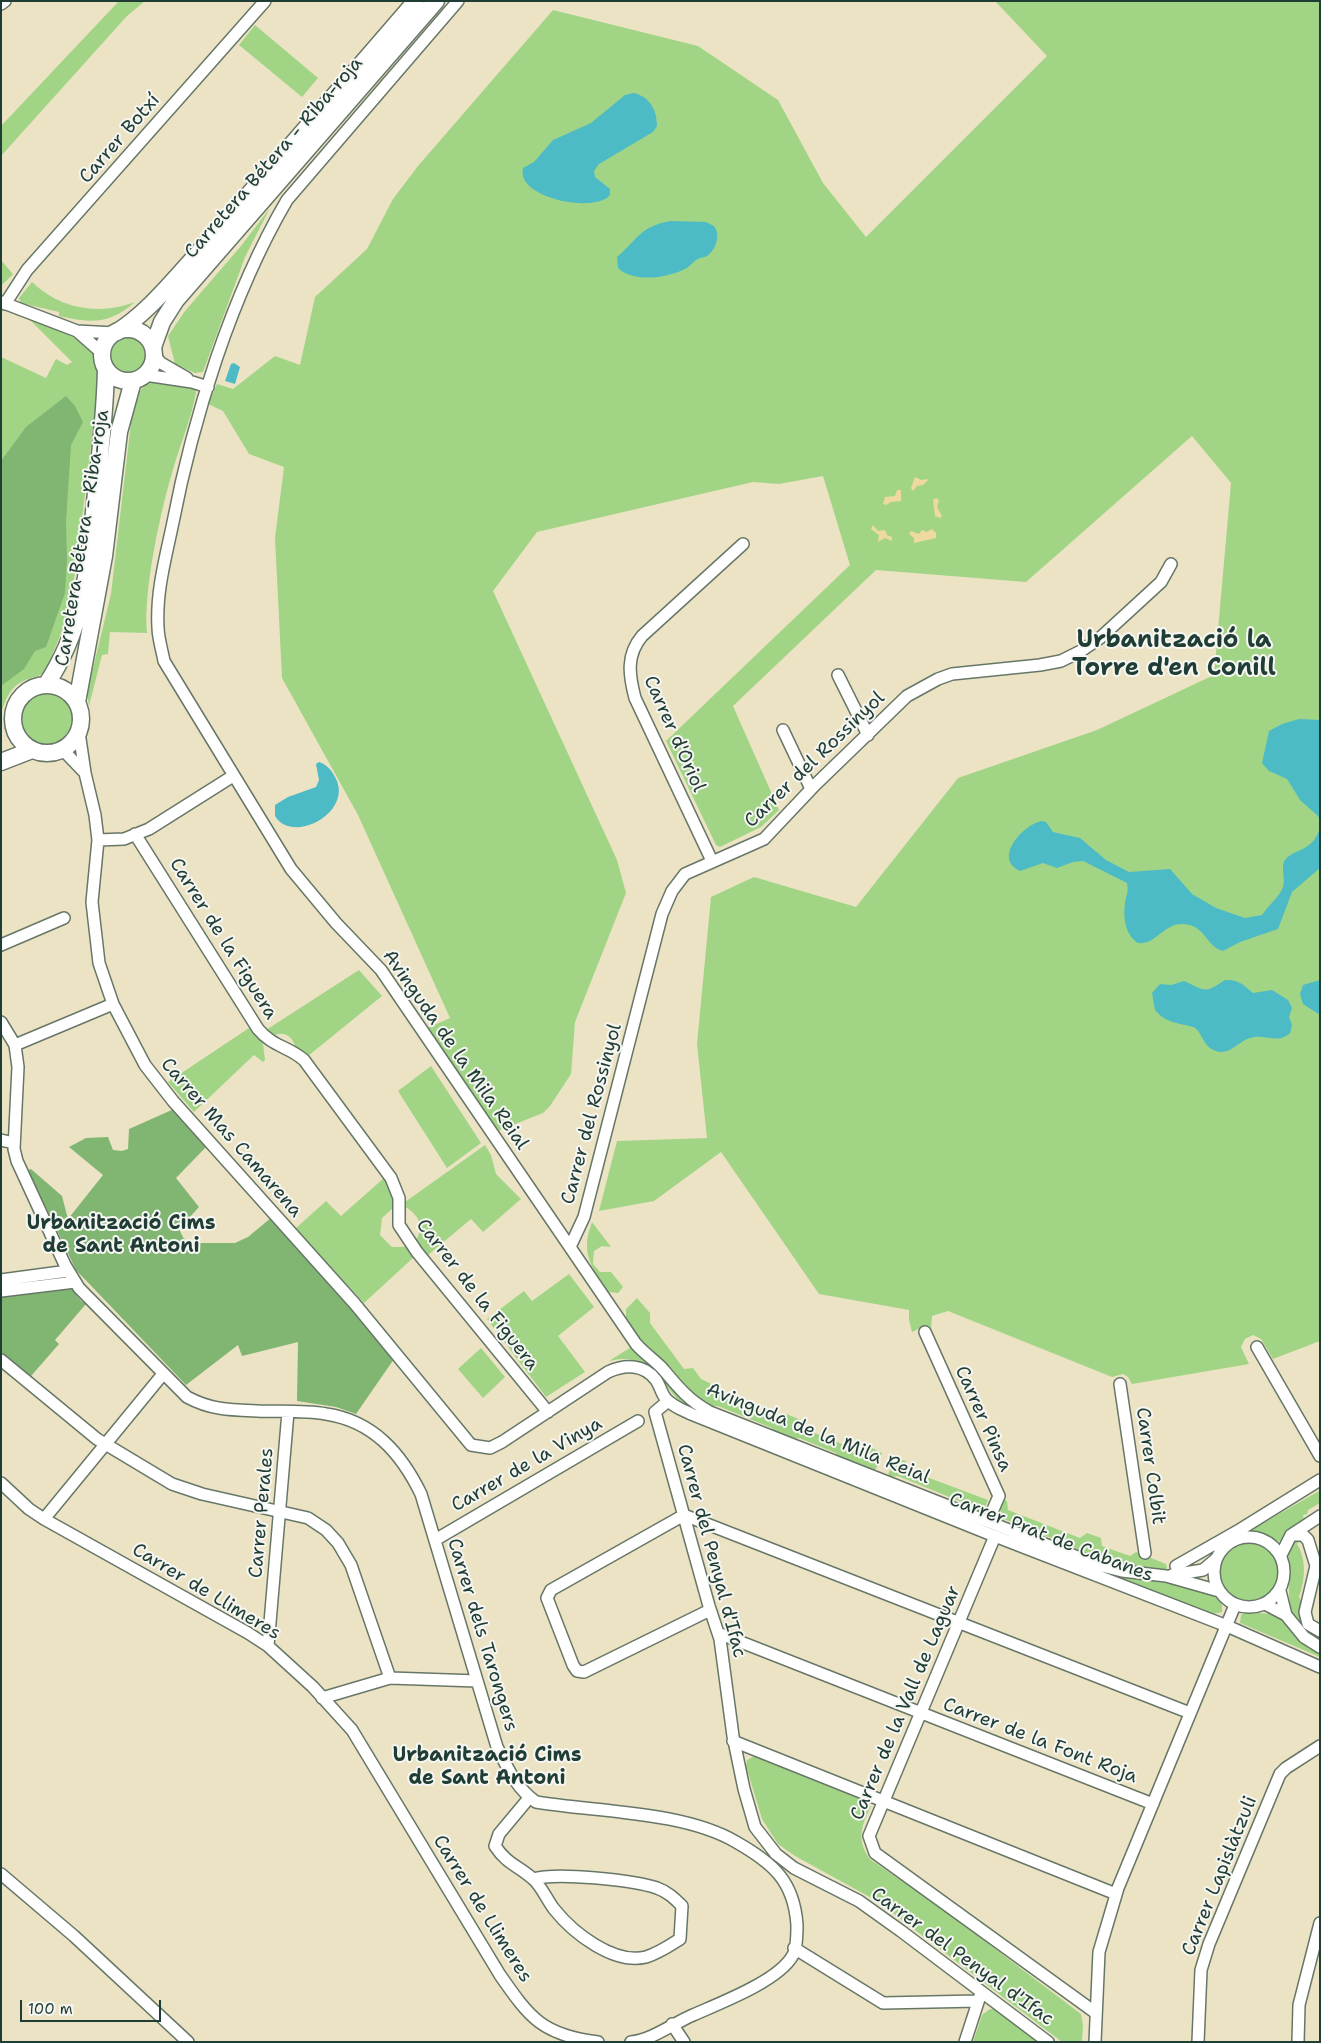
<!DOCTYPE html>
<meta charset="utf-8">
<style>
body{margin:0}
#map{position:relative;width:1321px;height:2043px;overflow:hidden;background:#ece3c5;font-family:"Shantell Sans",sans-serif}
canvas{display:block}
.frame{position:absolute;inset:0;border:2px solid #1f3d34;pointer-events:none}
.scale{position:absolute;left:20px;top:2000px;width:141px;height:22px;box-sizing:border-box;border:2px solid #1f3d34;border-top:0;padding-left:6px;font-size:15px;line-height:18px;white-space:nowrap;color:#1f3d34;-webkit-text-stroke:4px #f6f6f2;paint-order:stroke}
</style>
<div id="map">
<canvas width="1321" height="2043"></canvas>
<div class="frame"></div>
<div class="scale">100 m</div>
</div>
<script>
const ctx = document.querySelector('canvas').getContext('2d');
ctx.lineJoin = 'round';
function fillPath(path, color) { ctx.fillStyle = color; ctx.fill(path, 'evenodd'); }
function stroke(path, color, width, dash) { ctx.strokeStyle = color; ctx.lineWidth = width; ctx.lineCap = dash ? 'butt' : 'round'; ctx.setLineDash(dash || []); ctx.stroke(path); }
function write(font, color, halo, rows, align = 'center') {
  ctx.font = font + ' "Shantell Sans",sans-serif'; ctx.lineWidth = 4; ctx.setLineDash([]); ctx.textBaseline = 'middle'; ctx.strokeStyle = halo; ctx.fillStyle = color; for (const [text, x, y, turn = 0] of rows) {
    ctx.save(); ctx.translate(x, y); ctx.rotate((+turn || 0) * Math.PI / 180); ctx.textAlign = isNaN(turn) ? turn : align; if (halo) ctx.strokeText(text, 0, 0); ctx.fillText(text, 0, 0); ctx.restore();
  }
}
fillPath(new Path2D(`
 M119,1h26l-18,15 -126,140v-30z
 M995,1h325v1340l-47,18 -12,-20 -8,-4 -8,4 -4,8 8,17 -117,20 -4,-7 -5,-3 -11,3 -164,-66 -16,5 -1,14 -7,-4 -12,6 -3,-12v-10l-90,-16 -98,-142 -67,49 -55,10 18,-70 90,-3 -10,-94 14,-147 43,-20 102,30 102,-129 139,-48 117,-55 17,-192 -39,-47 -166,146 -150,-12 -143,136 46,104 -18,17 -41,20 -4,-2 -50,-104 184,-176 -27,-89 -44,8 -26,-2 -216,50 -44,59 124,269 9,33 -51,129 -4,52 -21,32 -7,7 -48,19 -70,-103 25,-11 -92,-203 -76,-137 -7,-140 9,-71 -35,-13 -26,-43 -15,-7 9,-20 16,5 42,-33 25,9 15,-68 52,-48 26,-50 25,-33 135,-156 145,36 80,54 45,83 43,54 181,-181z
 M255,25l63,53 -16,19 -63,-52z
 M270,208l-25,49 -42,115 -8,1 -20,-9 -7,-28 17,-25 56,-65z
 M1,260l12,14 -12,12z
 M32,282c28,27 67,34 103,20 -26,23 -44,21 -76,14v-4l-38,-9 -2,-5z
 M26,316l58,26 8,9 7,29 -23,187 -9,52 -21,51c-5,6 -11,7 -18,9 -17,6 -22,18 -27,35v-357l45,21 10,-19 11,6 5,-3z
 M111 355a18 18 0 1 1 36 0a18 18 0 1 1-36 0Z
 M162,379l33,10 1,3c-4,25 -15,50 -22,74 -13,43 -31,123 -27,167l-37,-1 -2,22 -6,1 -13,51 -2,-13 24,-99 21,-180c5,-19 8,-32 30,-35z
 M20 718a26 26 0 1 1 52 0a26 26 0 1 1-52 0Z
 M359,970l23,26 -74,60 -12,-6c-2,-13 -12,-21 -25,-13l-5,-7z
 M249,1028l14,16 2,16 -2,2 -9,-7 -60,57 -26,-30z
 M431,1066l50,77 -34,25 -49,-77z
 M485,1145l6,10 5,19 25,25 -38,33 -12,-13 -43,36 -12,-15c9,-14 2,-26 -11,-33v-5z
 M384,1178l7,13 3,16 -12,11 -2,17 12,12h14l8,10 -50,46 -69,-74 31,-28 15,15z
 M592,1222l19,25 -9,-1 -8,5 -1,13 7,8h11l12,15 -5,6 -10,-1c-17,-27 -28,-38 -16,-70z
 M569,1274l25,33 -36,29 27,36 -39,25 -59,-78 37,-28 8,10z
 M637,1298l13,15v10l34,46 9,-1 8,11 17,8 1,8 57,22 8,-4 17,7 1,8 55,22 9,-5 16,8 -6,16 -4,1 -36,-14v-3l-37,-15 -6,1 -20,-8 -1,-3 -54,-22h-7l-18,-10 -32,-37 -21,-19 -14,-17v-14z
 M633,1346l48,51 439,179 46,4 42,10 14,13v9l-9,2 -86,-31 -445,-179c-23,-24 -33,-53 -73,-43z
 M481,1348l24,29 -22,21 -25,-29z
 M896,1458l10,3 2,9 80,30 -5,12 -6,-1 -1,-3 -78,-32 -8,1 -2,-3z
 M1320,1483v20l-12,7 -1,4 -4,1 1,5 -15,9 -9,12c-10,1 -20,-10 -34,-10l7,-9 7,3 59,-34z
 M1002,1499l5,2 1,9 72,28 7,-5 14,5 1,8 28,10 6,-4 30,12 1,4 -2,3 -51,-6 -37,-14 -1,-3 -72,-29 -3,2 -6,-2z
 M1293,1539l8,1 -4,4c10,16 8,36 2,53l21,38v6c-31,-15 -32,-38 -31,-68 0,-15 -2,-19 4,-34z
 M1219 1571a30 30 0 1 1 60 0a30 30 0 1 1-60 0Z
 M1246,1612l26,2 12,7 22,24 14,6v6l-80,-34 1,-8z
 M756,1755l109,43 6,9c-10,18 -15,35 0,53l66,45 144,109 2,11 -1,17h-20l-185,-141 -82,-45 -17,-12 -16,-25 -16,-53 1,-6z
 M990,2009h6l44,33h-67l9,-27z`), '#a1d585');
fillPath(new Path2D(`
 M66,396l9,10 8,16 -12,23 -5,76 1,39 -2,33 -19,54 -11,4 -11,18 -23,17v-225l25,-34z
 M174,1109l33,37 -31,32 23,29 -20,22 5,10 7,4h44l13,-6 24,-20 41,44 81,98 -38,55 -20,-7 -39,-6 1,-59 -56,14 -4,-11 -52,40 -110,-115 -48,-100 3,-1 31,27 6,23 35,-44 -34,-28 17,-9 22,-1 5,13 9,1 6,-2 1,-20z
 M68,1289l11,3 -3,3 6,7 4,-2v4l-31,36 4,4 -28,32 -30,-23v-56z`), '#80b672');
fillPath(new Path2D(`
 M915,477l6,3 8,-1 -6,6 -6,1 -4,5 -2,-3z
 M897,490h4v11l-10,1 -5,3 -3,-1 2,-7 10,-1z
 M936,498l3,2 -2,7 5,9 -2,2 -5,-2 -2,-16z
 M873,525l5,6 7,-1 2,5 5,2v4l-7,-3 -7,4 1,-7 -8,-6z
 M932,529l4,4v5l-22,5v-5l-5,-4 2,-3 8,3 3,-4 5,2z`), '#eeda9e');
fillPath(new Path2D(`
 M634,93c16,4 23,17 23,33l-4,6 -54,32 -5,7 1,6 15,12v6c-15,19 -95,3 -87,-27l11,-6 19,-22 38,-17 34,-28z
 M671,221l35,1 8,4c7,9 2,24 -7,30 -3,2 -7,1 -11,4 -4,3 -7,7 -11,9 -18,9 -52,14 -67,-1l-1,-11c21,-18 23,-31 54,-36z
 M234,363l6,4 -5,17 -10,-3 6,-17z
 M1299,719l21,1v101l-2,-5 -18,-16 -13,-21 -18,-8 -7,-8 7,-32 13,-7z
 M319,762c9,3 14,10 18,19 13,34 -46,63 -62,35v-11l13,-8 28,-10 3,-7 -3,-16z
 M1042,821l4,1 7,10 27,6 26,22 23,12 41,-3 22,25 24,14 29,10 17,-3c6,-9 18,-19 21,-28 3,-8 -3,-20 2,-27 9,-12 29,-8 35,-33v41l-28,24 -14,37 -38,13 -17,9c-17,-4 -17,-26 -40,-27 -19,-1 -27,21 -45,19 -13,-8 -15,-26 -13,-40 1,-8 4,-11 2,-20l-44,-22 -10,1 -16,6 -14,-5 -23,8c-28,-13 4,-47 22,-50z
 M1225,980c13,-1 19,5 28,13l19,-3 16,10 4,8 -3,9 3,8 -2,8c-13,12 -25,0 -40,5 -11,3 -21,18 -34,13 -14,-4 -14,-21 -23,-24 -14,-4 -28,-4 -38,-17l-3,-17 8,-9 11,1 13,-4c22,10 20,13 41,-1z
 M1320,980v35l-17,-11 -3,-10 3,-9z`), '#4dbbc6');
const minor = new Path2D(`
 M458,1l-171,199c-56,96 -94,218 -115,327 -7,33 -16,66 -14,100 0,11 4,23 6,34l127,208 45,54 45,47 255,374c8,9 18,16 26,24 15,18 27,33 48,44l388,153 24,6 44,5 53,15
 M1,4l4,-3
 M1,302l76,29 37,2
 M5,304l22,-34 238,-269
 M77,331l25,22
 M154,355l7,8 26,15
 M145,375l47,7 16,5
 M838,675l30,60
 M783,730l28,59
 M79,732l6,41 10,42 3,25 -6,62 7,61 14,41 32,61 28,36 182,203 116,141 19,3 12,-6 106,-70c17,-8 36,-8 48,8 5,7 5,14 11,20 7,7 16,10 24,14l301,121 235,91 93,41
 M63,750l22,23
 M135,834l123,195c15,18 30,17 46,31l87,118 8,20v27l18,27 131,160
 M98,840l26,-1 25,-10 84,-53
 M712,861l-77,-163c-6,-23 -9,-43 7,-62l101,-92
 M1,945l63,-27
 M1,1022l14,23 3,22 -4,82 3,12 48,104 14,23 108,109c24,13 44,13 70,14 23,1 47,-1 69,3 47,7 75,39 95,80l76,253c11,22 19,41 39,55 60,10 147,9 200,40 37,21 58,39 61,83 0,9 0,23 -4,30 -14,26 -73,48 -100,60 -19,8 -41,25 -62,27
 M15,1045l98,-41
 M1,1140l13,3
 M570,1247l14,-30 78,-303 10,-23 13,-17 79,-35 51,-54 92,-89 31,-17 14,-5 88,-9 21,-4 20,-10 19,-13 61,-56 10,-18
 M1,1280l67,-9
 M1,1291l74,-9
 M925,1332l74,164 -11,25
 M1257,1347l63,109
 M1,1360l96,79 75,45 30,10 106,24 18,12 12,13 13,22 39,113
 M1120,1384l25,169
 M668,1401l-13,11 54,194 11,33 13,97 11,53 11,38 21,27 18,14 65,33 42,30 147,111
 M1,1483l28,26 15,10 204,114 20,13 45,41 39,43 148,245c30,43 42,60 98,67
 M44,1519l119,-145
 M1291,1535h12l5,5 8,26 -11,46 3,12 12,7
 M995,1536l-126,300 6,17 221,160
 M1214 1572a35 35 0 1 1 70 0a35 35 0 1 1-70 0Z
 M435,1540l203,-119
 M1281,1555l10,-20 29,-19
 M1176,1566l65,-37 79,-49
 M1172,1575l31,-5 13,-11
 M1265,1604l21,11 -6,-24
 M710,1610l-126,62 -7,-1 -4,-6 -26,-67 4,-8 133,-75 506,198
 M1286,1615l18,22 16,10
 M718,1633l435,171
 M268,1646l20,-234
 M322,1698l68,-20 87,3
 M733,1741l383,153
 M529,1798l-30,36 -4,12c12,18 22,19 37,32 9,7 15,22 22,31 19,24 60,56 92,48 13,-4 23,-11 34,-18l2,-33c-8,-8 -14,-14 -25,-18 -24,-8 -100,-16 -124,-9
 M1,1874l73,62 114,106
 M794,1948l89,55 95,-2
 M672,2024l12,18
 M965,2042l15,-46
 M1095,2042l4,-90 19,-64 117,-283
 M1198,2042l3,-72 8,-26 71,-170 6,-6 34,-22
 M1298,2042l1,-37 21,-82`);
const secondary = new Path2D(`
 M102 355a26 26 0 1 1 52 0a26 26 0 1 1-52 0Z
 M117,332c30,-19 53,-48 77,-74l222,-257
 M153,347l9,-25 14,-22 260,-299
 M13 719a34 34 0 1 1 68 0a34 34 0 1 1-68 0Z
 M46,685c39,-59 42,-115 49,-183 5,-44 10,-88 11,-133
 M77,702l27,-146 15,-124 14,-51
 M1,762l31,-12`);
stroke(minor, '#677767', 14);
stroke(secondary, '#677767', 19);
stroke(minor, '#fff', 11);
stroke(secondary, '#fff', 16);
write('19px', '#1f3d34', '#f6f6f2', [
 ["Carrer Botxí",120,139,-49],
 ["Carretera Bétera - Riba-roja",274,158,-49],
 ["Carretera Bétera - Riba-roja",83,538,-81],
 ["Carrer d'Oriol",674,734,66],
 ["Carrer del Rossinyol",815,760,-44],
 ["Carrer de la Figuera",223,939,58],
 ["Avinguda de la Mila Reial",455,1050,55],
 ["Carrer del Rossinyol",592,1114,-75],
 ["Carrer Mas Camarena",231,1138,49],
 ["Carrer de la Figuera",477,1295,52],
 ["Carrer Pinsa",983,1419,66],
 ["Avinguda de la Mila Reial",818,1434,22],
 ["Carrer de la Vinya",527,1465,-30],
 ["Carrer Colbit",1150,1466,82],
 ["Carrer Perales",262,1513,-85],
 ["Carrer Prat de Cabanes",1051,1538,21],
 ["Carrer del Penyal d'Ifac",711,1551,75],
 ["Carrer de Llimeres",206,1592,31],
 ["Carrer dels Tarongers",482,1635,73],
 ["Carrer de la Vall de Laguar",906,1703,-67],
 ["Carrer de la Font Roja",1040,1741,21],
 ["Carrer Lapislàtzuli",1220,1876,-68],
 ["Carrer de Llimeres",482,1909,58],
 ["Carrer del Penyal d'Ifac",962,1957,36]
]);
write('bold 20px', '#1f3d34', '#f6f6f2', [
 ["Urbanització Cims",121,1224],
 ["de Sant Antoni",121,1247],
 ["Urbanització Cims",487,1756],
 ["de Sant Antoni",487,1779]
]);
write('bold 24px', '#1f3d34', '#f6f6f2', [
 ["Urbanització la",1174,641],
 ["Torre d'en Conill",1174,669]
]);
</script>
